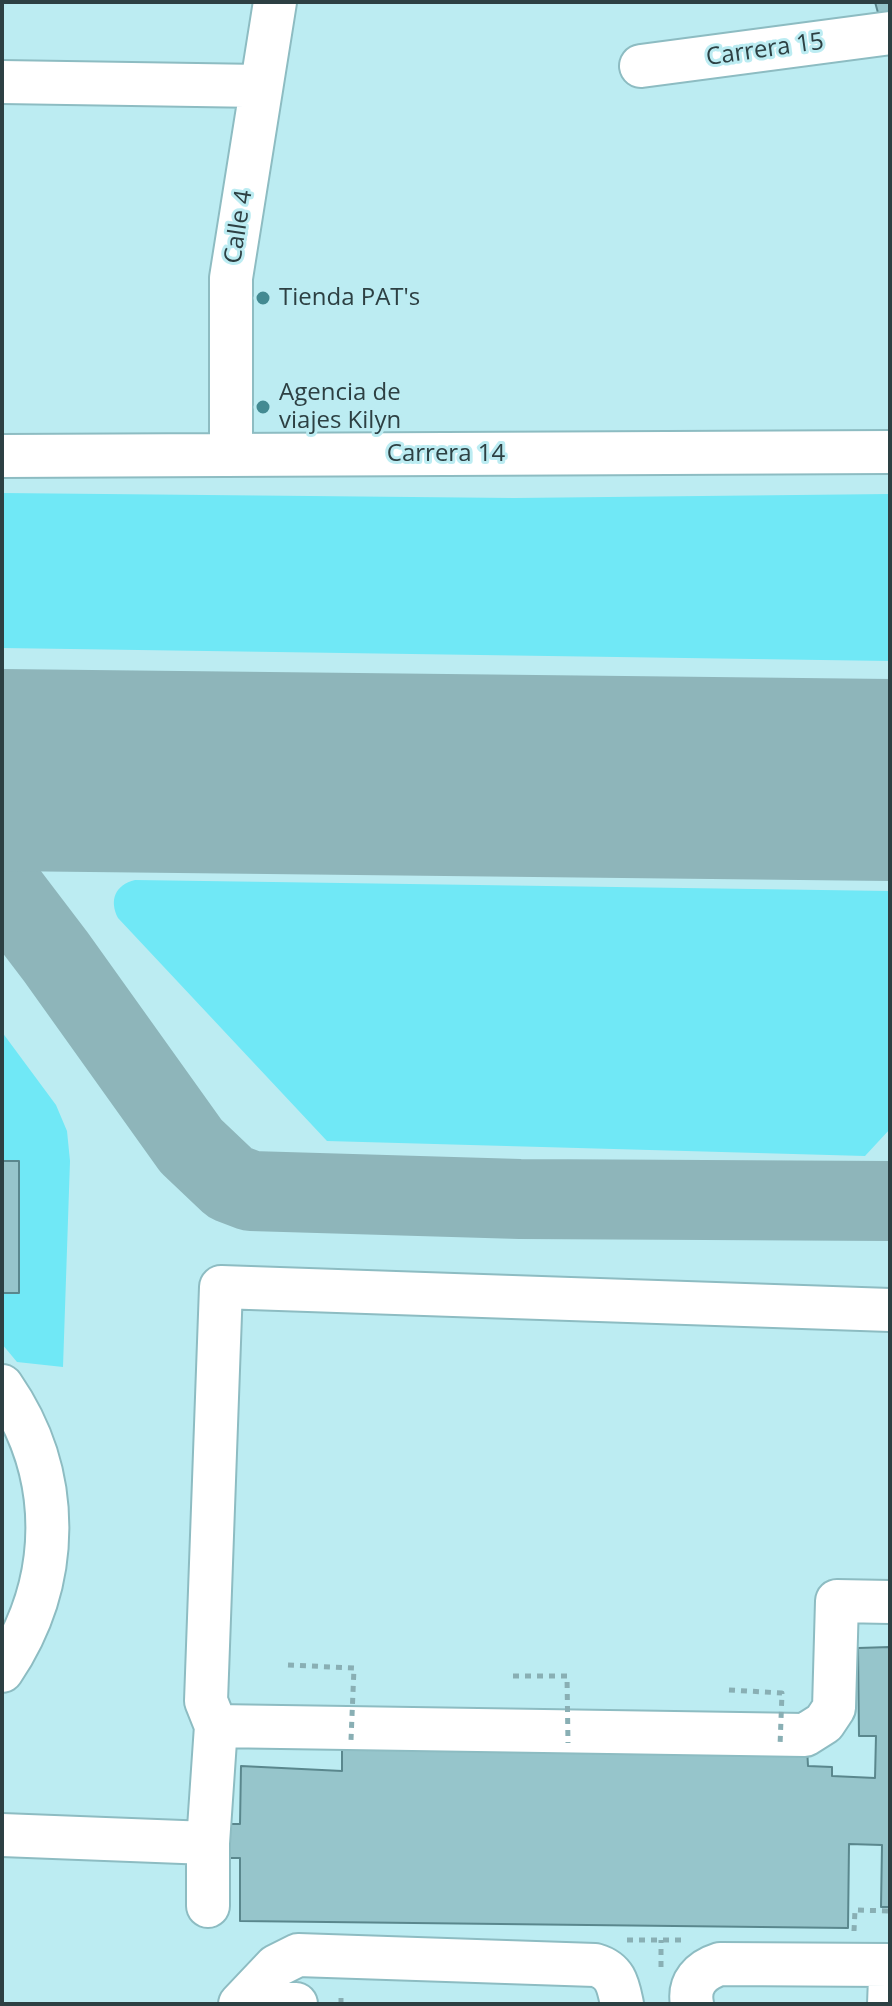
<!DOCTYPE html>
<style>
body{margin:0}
#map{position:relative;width:892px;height:2006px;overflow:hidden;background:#bcecf2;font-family:"Open Sans",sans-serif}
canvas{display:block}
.frame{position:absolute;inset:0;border:4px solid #2d4043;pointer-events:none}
</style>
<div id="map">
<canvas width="892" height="2006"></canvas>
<div class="frame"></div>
</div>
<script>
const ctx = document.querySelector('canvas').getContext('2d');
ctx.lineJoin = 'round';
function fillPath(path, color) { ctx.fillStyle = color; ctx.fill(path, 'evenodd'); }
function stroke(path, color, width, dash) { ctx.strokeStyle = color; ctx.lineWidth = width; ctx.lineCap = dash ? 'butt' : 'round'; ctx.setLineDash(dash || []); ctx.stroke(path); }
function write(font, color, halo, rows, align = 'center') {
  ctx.font = font + ' "Open Sans",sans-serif'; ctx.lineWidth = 6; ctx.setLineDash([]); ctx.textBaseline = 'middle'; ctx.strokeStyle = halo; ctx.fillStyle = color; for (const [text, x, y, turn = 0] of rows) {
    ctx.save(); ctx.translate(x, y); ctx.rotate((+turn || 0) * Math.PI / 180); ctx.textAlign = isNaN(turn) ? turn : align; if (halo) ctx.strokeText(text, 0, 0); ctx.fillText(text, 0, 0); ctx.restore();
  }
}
fillPath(new Path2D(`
 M2,493l512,5 376,-4v167l-888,-13z
 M135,880l755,11v238l-25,27 -538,-15 -209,-223c-9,-18 -3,-33 17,-38z
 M2,1032l54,73 11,26 3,30 -7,206 -46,-5 -15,-18z`), '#70e8f6');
stroke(new Path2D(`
 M2,781l15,-10
 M2,886l54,71 135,189 39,37 21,8 269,8 370,2`), '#8eb5ba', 80);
stroke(new Path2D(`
 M2,770l888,10`), '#8eb5ba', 202);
const building = new Path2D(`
 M875,2h15v15l-10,3z
 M2,1161h17v132h-17z
 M890,1647v260h-9l1,-62 -33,-1 -1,84 -608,-7v-63h-12v-34h12l1,-58 101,5v-31l465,7 1,19 24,1v9l43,2 1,-42h-17l-1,-88z`);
fillPath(building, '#96c5cb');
stroke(building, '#5a878d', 2);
const minor = new Path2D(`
 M641,66l249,-33
 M2,82l259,4
 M231,455v-177l44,-276
 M2,456l888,-4
 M2,1386c61,88 60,196 0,285
 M216,1726l589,9 19,-12 10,-15 3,-107 53,1
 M2,1835l206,8 8,-117 -10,-25 15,-414 669,23
 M208,1906v-63
 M241,2003l55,1
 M240,2004l36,-38 22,-11 297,10c21,6 23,20 27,39
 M692,2004c-4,-21 9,-34 28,-40l170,1
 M889,2004l1,-26`);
stroke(minor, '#8dbcc2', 46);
stroke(new Path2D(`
 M854,1931l1,-21 35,1
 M627,1940h58
 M661,1967v-27
 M341,2004v-12`), '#89afb4', 5, [6, 6]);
stroke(minor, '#fff', 42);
stroke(new Path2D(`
 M288,1665l66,3 -3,72
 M513,1676h54l1,67
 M729,1690l53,3 -2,53`), '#89afb4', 5, [6, 6]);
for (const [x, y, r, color] of [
 [263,298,8,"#438a92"],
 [263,407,8,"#438a92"]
]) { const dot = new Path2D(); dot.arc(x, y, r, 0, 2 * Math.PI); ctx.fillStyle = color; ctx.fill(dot); stroke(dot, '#bcecf2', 3); }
write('24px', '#2d4043', '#bcecf2', [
 ["Carrera 15",765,50,-8],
 ["Calle 4",239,227,-81],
 ["Carrera 14",446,454]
]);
write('24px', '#2d4043', '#bcecf2', [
 ["Tienda PAT's",279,298],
 ["Agencia de",279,393],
 ["viajes Kilyn",279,421]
], 'left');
</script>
